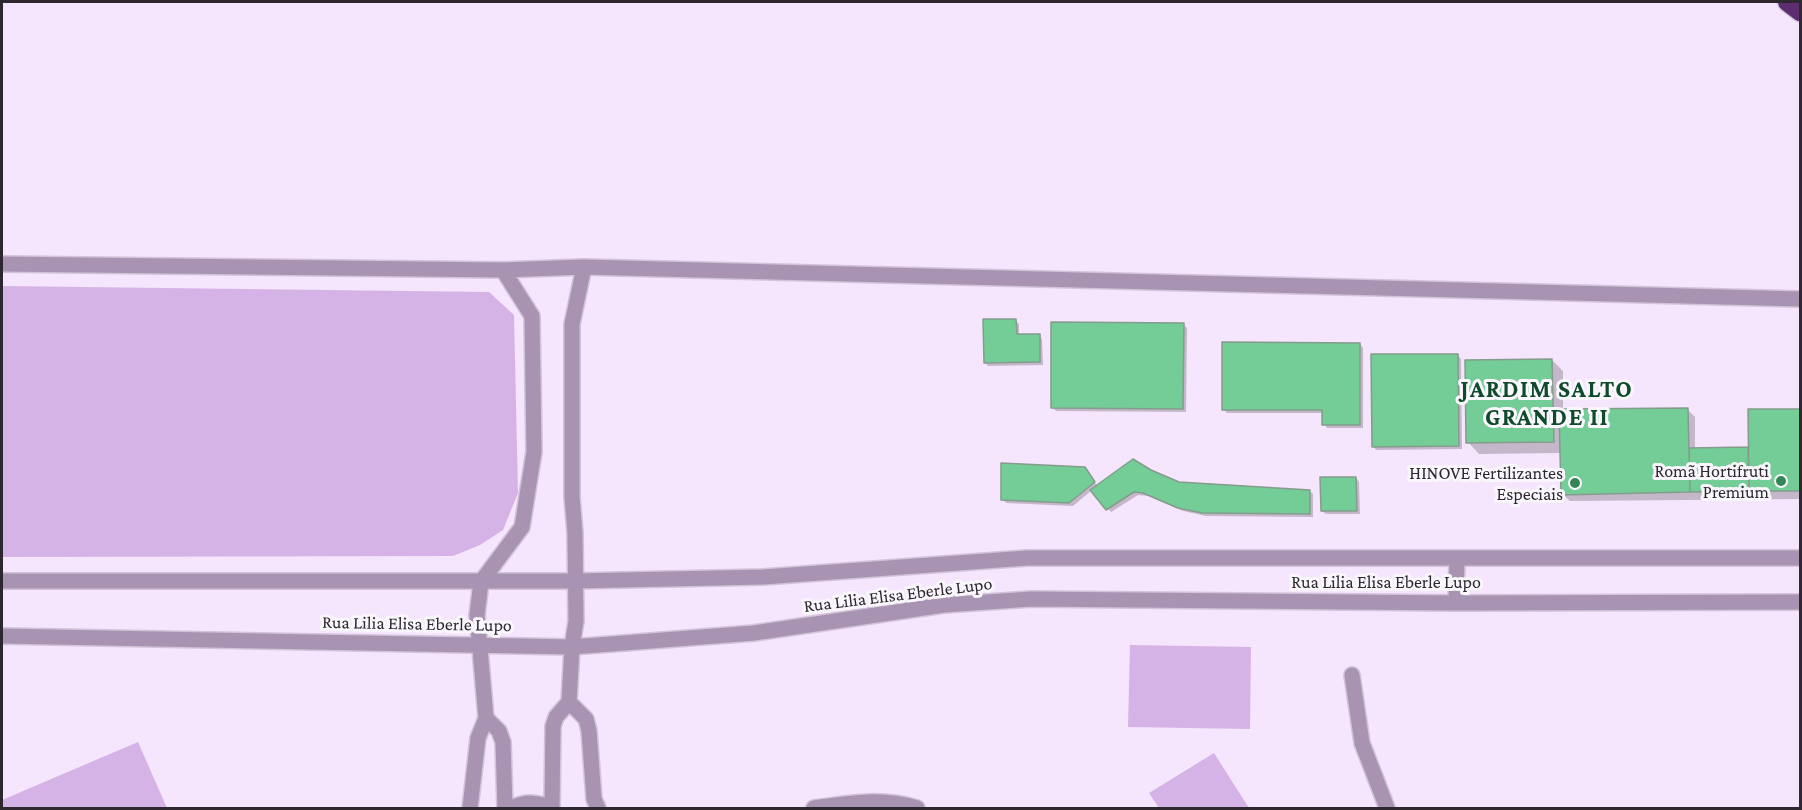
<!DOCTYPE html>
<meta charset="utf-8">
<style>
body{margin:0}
#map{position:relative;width:1802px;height:810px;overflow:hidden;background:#f5e5fd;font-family:"Crimson Pro",serif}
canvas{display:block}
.frame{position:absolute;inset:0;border:3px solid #2d2730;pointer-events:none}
</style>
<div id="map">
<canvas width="1802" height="810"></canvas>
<div class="frame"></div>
</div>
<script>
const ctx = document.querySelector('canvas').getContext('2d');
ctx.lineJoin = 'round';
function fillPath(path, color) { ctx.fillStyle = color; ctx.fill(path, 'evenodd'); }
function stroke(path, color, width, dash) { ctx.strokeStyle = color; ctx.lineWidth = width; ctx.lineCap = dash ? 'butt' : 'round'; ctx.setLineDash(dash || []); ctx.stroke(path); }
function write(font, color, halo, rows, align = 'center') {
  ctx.font = font + ' "Crimson Pro",serif'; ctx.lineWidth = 6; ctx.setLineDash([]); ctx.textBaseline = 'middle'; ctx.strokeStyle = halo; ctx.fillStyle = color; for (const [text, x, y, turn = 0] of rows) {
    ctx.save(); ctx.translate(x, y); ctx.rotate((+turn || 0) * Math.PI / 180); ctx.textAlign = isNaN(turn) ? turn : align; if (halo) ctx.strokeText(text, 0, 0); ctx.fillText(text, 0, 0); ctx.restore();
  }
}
fillPath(new Path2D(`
 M2,286l487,6 25,23 4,178 -15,37 -23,15 -27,11 -451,1z
 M1130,645l121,2 -1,82 -122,-2z
 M138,742l29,66h-165v-8z
 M1214,753l35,55h-90l-10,-15z`), '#d6b3e6');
fillPath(new Path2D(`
 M1016,321l3,3v11h20l3,4 1,26 -55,1 -3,-4z
 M1183,324l4,4 -1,84 -130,-1 -4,-4z
 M1360,344l3,4v80h-36l-3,-4v-11h-97l-4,-4z
 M1458,355l3,4 1,90 -86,1 -3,-4z
 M1552,360l11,11v40l124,-2 8,8v32l55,-1 -1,-38h51v89l-230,2 -8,-7 -1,-41 -82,1 -11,-12z
 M1085,468l12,18 54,-14 27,11 131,8 4,3v23l-107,-1 -23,-5 -35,-15 -10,-1 -27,17 -19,-22 -19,16 -67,-3 -3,-4z
 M1356,478l3,4 1,32h-34l-4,-3z`), '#0003');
const building = new Path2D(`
 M983,319h33l1,15h23v28l-56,1z
 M1051,322l133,1 -1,86 -132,-1z
 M1222,342l138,1v82h-38v-15h-100z
 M1371,354h87l1,92 -87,1z
 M1552,359l2,83 -88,1 -1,-83z
 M1688,408l2,84 -129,3 -2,-86z
 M1748,409h52v82h-51z
 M1748,447l1,44 -59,1 -1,-44z
 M1133,459l18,11 28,12 131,8v24l-108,-1 -24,-5 -35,-15 -9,-1 -28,18 -16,-20z
 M1001,463l84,4 10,15 -26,21 -68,-3z
 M1320,477h36l1,34h-36z`);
fillPath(building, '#74cc96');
stroke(building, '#849c8c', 1.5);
const minor = new Path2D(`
 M2,264l501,6 81,-3 1216,32
 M2,581h573l188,-4 264,-19h773
 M1456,603l1,-45
 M2,636l570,11 182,-14 190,-28 87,-6 425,4 344,-1
 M1352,675l10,68 25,65
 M569,702l17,17 3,12 5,68 4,9
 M486,718l13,13 4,11 2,66
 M470,808l8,-70 8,-20 -9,-103 4,-33 41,-55 12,-75 -2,-136 -29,-46
 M511,808c15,-7 27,-6 41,0
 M552,808l1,-82 3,-9 13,-15 3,-55 4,-26 -1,-88 -3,-36v-173l12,-57
 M814,808c35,-5 69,-11 103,0`);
const highway = new Path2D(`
 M1787,2l13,10`);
stroke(minor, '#d1c3d8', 18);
stroke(highway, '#d1c3d8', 21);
stroke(minor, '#a993b3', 15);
stroke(highway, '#5c2e70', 18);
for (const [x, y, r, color] of [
 [1781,481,6,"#348657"],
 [1575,483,6,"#348657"]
]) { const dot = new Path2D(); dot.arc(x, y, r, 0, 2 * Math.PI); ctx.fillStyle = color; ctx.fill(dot); stroke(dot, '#faf7fc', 2); }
write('18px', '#2d2730', '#faf7fc', [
 ["Romã Hortifruti",1769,471],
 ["Premium",1769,492],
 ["HINOVE Fertilizantes",1563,473],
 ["Especiais",1563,494]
], 'right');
write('18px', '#2d2730', '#faf7fc', [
 ["Rua Lilia Elisa Eberle Lupo",1386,582],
 ["Rua Lilia Elisa Eberle Lupo",898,595,-7],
 ["Rua Lilia Elisa Eberle Lupo",417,624,1]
]);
ctx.letterSpacing = '1.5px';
write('bold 24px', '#0e4a2b', '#faf7fc', [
 ["JARDIM SALTO",1547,390],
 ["GRANDE II",1547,418]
]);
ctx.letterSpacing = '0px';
</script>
